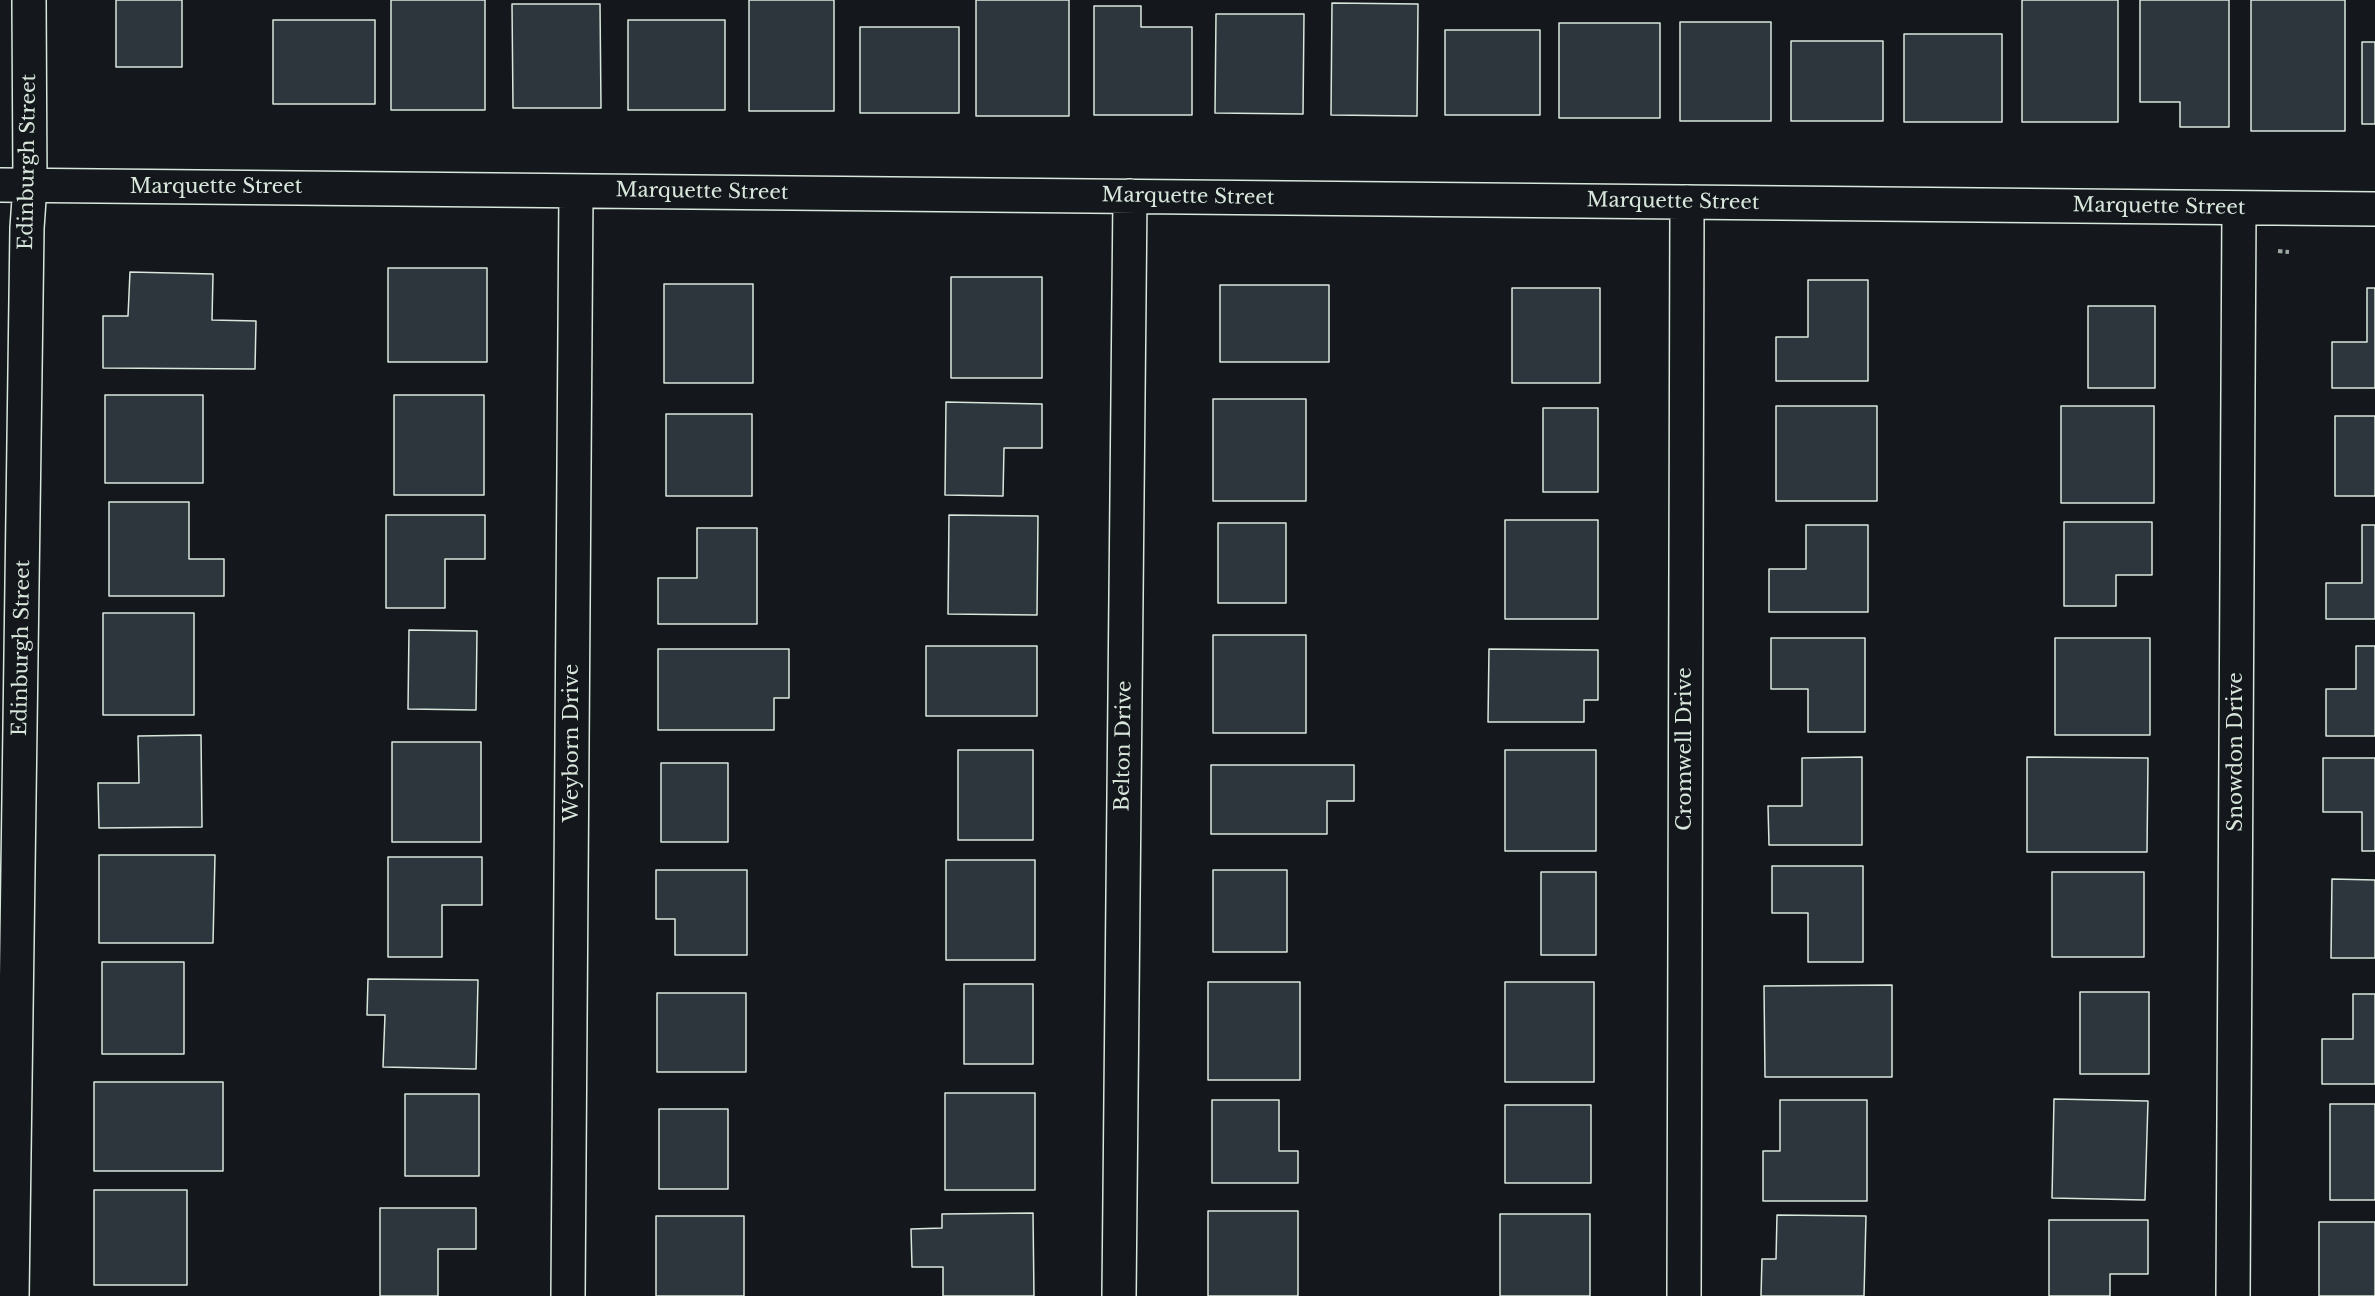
<!DOCTYPE html>
<style>
body{margin:0}
canvas{display:block;background:#14181c}
</style>
<canvas width="2375" height="1296"></canvas>
<script>
const ctx = document.querySelector('canvas').getContext('2d');
ctx.lineJoin = 'round';
function fillPath(path, color) { ctx.fillStyle = color; ctx.fill(path, 'evenodd'); }
function stroke(path, color, width, dash) { ctx.strokeStyle = color; ctx.lineWidth = width; ctx.lineCap = dash ? 'butt' : 'round'; ctx.setLineDash(dash || []); ctx.stroke(path); }
function write(font, color, halo, rows, align = 'center') {
  ctx.font = font + ' "Libre Baskerville",serif'; ctx.lineWidth = 4.5; ctx.setLineDash([]); ctx.textBaseline = 'middle'; ctx.strokeStyle = halo; ctx.fillStyle = color; for (const [text, x, y, turn = 0] of rows) {
    ctx.save(); ctx.translate(x, y); ctx.rotate((+turn || 0) * Math.PI / 180); ctx.textAlign = isNaN(turn) ? turn : align; if (halo) ctx.strokeText(text, 0, 0); ctx.fillText(text, 0, 0); ctx.restore();
  }
}
const building = new Path2D(`
 M116,0h66v67h-66z
 M391,0h94v110h-94z
 M749,0h85v111h-85z
 M976,0h93v116h-93z
 M2022,0h96v122h-96z
 M2140,0h89v127h-49v-25h-40z
 M2251,0h94v131h-94z
 M1332,3l86,1 -1,112 -86,-1z
 M512,4h88l1,104h-88z
 M1094,6h47v21h51v88h-98z
 M1216,14h88l-1,100 -88,-1z
 M273,20h102v84h-102z
 M628,20h97v90h-97z
 M1680,22h91v99h-91z
 M1559,23h101v95h-101z
 M860,27h99v86h-99z
 M1445,30h95v85h-95z
 M1904,34h98v88h-98z
 M1791,41h92v80h-92z
 M2362,42h13v82h-13z
 M388,268h99v94h-99z
 M130,272l83,2 -1,46 44,1 -1,48 -152,-1v-52h25z
 M951,277h91v101h-91z
 M1808,280h60v101h-92v-44h32z
 M664,284h89v99h-89z
 M1220,285h109v77h-109z
 M1512,288h88v95h-88z
 M2367,288h8v100h-43v-46h35z
 M2088,306h67v82h-67z
 M105,395h98v88h-98z
 M394,395h90v100h-90z
 M1213,399h93v102h-93z
 M946,402l96,2v44h-38l-1,48 -58,-1z
 M1776,406h101v95h-101z
 M2061,406h93v97h-93z
 M1543,408h55v84h-55z
 M666,414h86v82h-86z
 M2335,416h40v80h-40z
 M109,502h80v57h35v37h-115z
 M386,515h99v44h-40v49h-59z
 M949,515l89,1 -1,99 -89,-1z
 M1505,520h93v99h-93z
 M2064,522h88v53h-36v31h-52z
 M1218,523h68v80h-68z
 M1806,525h62v87h-99v-43h37z
 M2362,525h13v94h-49v-36h36z
 M697,528h60v96h-99v-46h39z
 M103,613h91v102h-91z
 M409,630l68,1 -1,79 -68,-1z
 M1213,635h93v98h-93z
 M1771,638h94v94h-57v-43h-37z
 M2055,638h95v97h-95z
 M926,646h111v70h-111z
 M2356,646h19v90h-49v-47h30z
 M658,649h131v49h-15v32h-116z
 M1489,649l109,1v50h-14v22h-96z
 M201,735l1,92 -103,1 -1,-45h41l-1,-47z
 M392,742h89v100h-89z
 M958,750h75v90h-75z
 M1505,750h91v101h-91z
 M1862,757v88h-93l-1,-39h34v-48z
 M2027,757l121,1 -1,94h-120z
 M2323,758h52v93h-13v-39h-39z
 M661,763h67v79h-67z
 M1211,765h143v36h-27v33h-116z
 M99,855h116l-2,88h-114z
 M388,857h94v48h-40v52h-54z
 M946,860h89v100h-89z
 M1772,866h91v96h-55v-49h-36z
 M656,870h91v85h-72v-36h-19z
 M1213,870h74v82h-74z
 M1541,872h55v83h-55z
 M2052,872h92v85h-92z
 M2332,879l43,1v78h-44z
 M102,962h82v92h-82z
 M368,979l110,1 -2,89 -93,-2 2,-52h-18z
 M1208,982h92v98h-92z
 M1505,982h89v100h-89z
 M964,984h69v80h-69z
 M1892,985v92h-127l-1,-91z
 M2080,992h69v82h-69z
 M657,993h89v79h-89z
 M2353,994h22v90h-53v-45h31z
 M94,1082h129v89h-129z
 M945,1093h90v97h-90z
 M405,1094h74v82h-74z
 M2054,1099l94,2 -3,99 -93,-2z
 M1212,1100h67v51h19v32h-86z
 M1780,1100h87v101h-104v-50h17z
 M2330,1104h45v96h-45z
 M1505,1105h86v78h-86z
 M659,1109h69v80h-69z
 M94,1190h93v95h-93z
 M380,1208h96v41h-38v47h-58z
 M1208,1211h90v85h-90z
 M1033,1213l1,83h-91v-29h-31l-1,-38 31,-1v-14z
 M1500,1214h90v82h-90z
 M1777,1215l89,1 -2,80h-103l1,-37h14z
 M656,1216h88v80h-88z
 M2049,1220h99v54h-38v22h-61z
 M2319,1222h56v74h-56z`);
fillPath(building, '#2c363c');
stroke(building, '#d8e6dc', 1.5);
const minor = new Path2D(`
 M0,185l2375,24
 M12,1296l15,-1068 3,-43 -1,-185
 M568,1296l8,-1105
 M1119,1296l11,-1100
 M1684,1296l3,-1094
 M2233,1296l6,-1088`);
stroke(minor, '#d8e6dc', 36);
stroke(new Path2D(`
 M2278,251l11,1`), '#9da8a2', 4, [4.5, 3]);
stroke(minor, '#14181c', 33);
write('20px', '#d8e6dc', '#14181c', [
 ["Edinburgh Street",28,162,-89],
 ["Marquette Street",216,187],
 ["Marquette Street",702,192,1],
 ["Marquette Street",1188,197,1],
 ["Marquette Street",1673,202,1],
 ["Marquette Street",2159,207,1],
 ["Edinburgh Street",22,648,-89],
 ["Weyborn Drive",572,743,-90],
 ["Belton Drive",1124,746,-89],
 ["Cromwell Drive",1685,749,-90],
 ["Snowdon Drive",2236,752,-90]
]);
</script>
